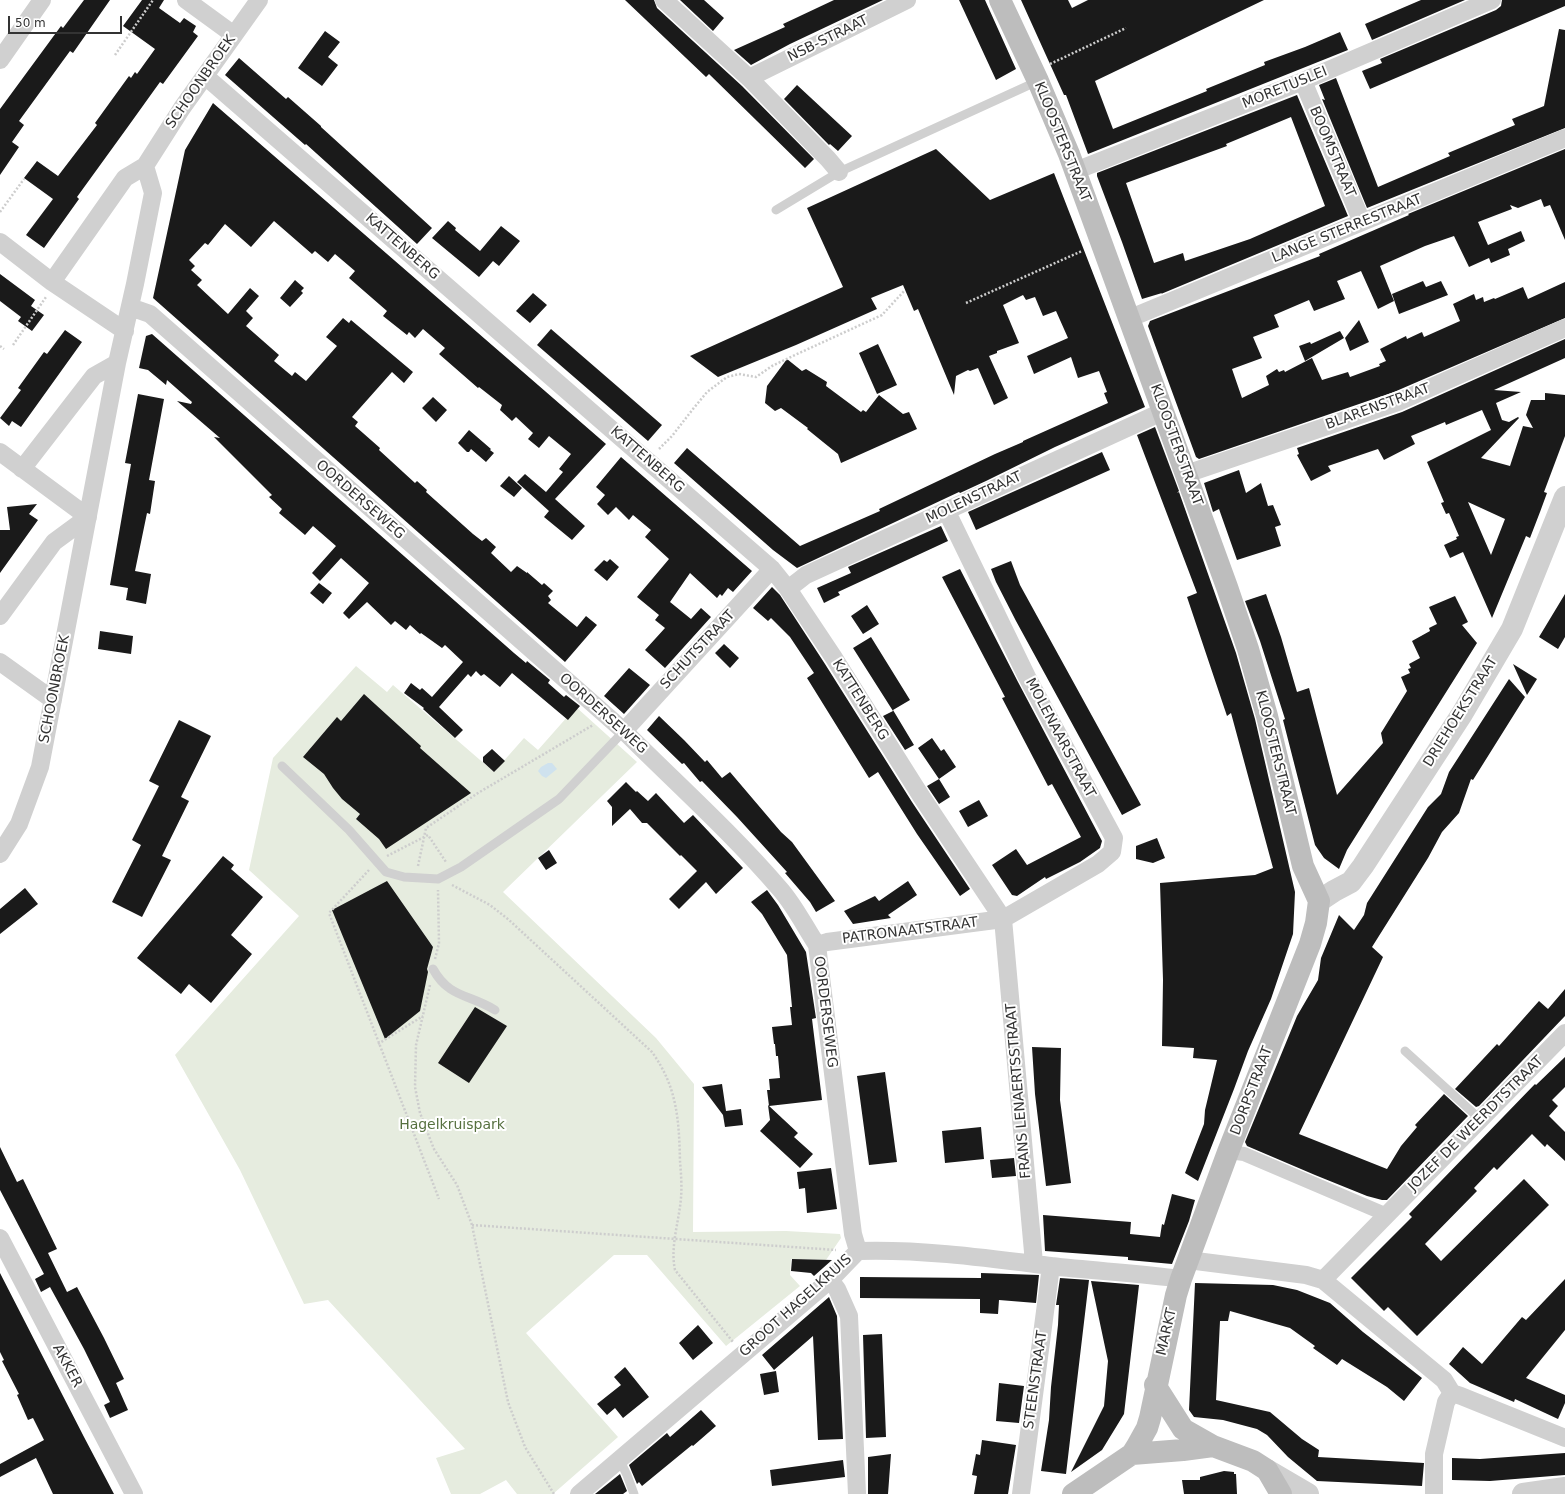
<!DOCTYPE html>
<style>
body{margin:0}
#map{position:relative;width:1565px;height:1494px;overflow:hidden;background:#fff;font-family:"DejaVu Sans",sans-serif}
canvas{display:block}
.scale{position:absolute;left:8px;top:16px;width:114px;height:18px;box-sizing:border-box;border:2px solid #333;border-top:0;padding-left:5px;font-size:12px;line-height:14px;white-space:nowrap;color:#333;-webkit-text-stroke:3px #fff;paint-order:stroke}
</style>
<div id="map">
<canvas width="1565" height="1494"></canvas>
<div class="scale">50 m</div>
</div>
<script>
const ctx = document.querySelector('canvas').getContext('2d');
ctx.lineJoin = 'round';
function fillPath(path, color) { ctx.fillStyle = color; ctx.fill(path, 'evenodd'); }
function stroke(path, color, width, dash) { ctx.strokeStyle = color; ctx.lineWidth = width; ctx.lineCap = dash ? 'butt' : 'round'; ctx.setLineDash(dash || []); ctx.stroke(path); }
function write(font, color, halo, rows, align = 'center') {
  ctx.font = font + ' "DejaVu Sans",sans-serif'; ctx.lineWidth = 4; ctx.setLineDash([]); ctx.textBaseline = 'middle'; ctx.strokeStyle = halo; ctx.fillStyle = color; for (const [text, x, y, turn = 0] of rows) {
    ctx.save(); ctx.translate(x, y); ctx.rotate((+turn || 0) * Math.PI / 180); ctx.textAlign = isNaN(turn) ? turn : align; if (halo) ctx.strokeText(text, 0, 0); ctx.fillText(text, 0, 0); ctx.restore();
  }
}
fillPath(new Path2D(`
 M356,666l31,26 6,-7 101,87 30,-34 14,12 38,-43 61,55 -134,130 153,146 38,46 -1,148 93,-1 54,3 1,4 -15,22 -35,-1 -1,16 10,11 -74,60 -79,-91h-33l-88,78 92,104 -65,57h-36l-11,-14 -26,14h-29l-15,-36 29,-9 -137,-149 -24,4 -64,-134 -65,-115 124,-139 -50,-46 24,-112z`), '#e6ecdf');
fillPath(new Path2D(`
 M548,763h4l5,6 -11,9 -4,-2 -4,-5 3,-4z`), '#cfe2ee');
fillPath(new Path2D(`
 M84,0h26l-37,53 -3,-2 -51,70 5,4 -12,17 7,5 -19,28v-66l61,-83 2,2z
 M142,0h22l-5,8 21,15 4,-5 12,8 -3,6 5,4 -35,48 -3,-2 -33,46 -50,69 2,2 -35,49 -18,-13 27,-36 -29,-21 13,-17 21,15 39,-51 -2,-2 34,-47 2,2 4,-6 2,2 18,-25 -32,-23z
 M625,0h29l3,8 85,78 72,73 -9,9 -96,-94 -3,3z
 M680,0h24l20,18 -11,13z
 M834,0h49l-93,44 -39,21 -17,-15 51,-23 -2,-3z
 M959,0h26l31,69 -20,11z
 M1021,0h47l4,8 16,-8h176l-169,81 18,48 94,-38 -1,-2 59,-24 -1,-3 41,-15 35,-15 8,18 -260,104 -22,-59h-2z
 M1421,0h44l-93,40 -7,-16z
 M1502,0h63v6l-195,83 -8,-18 20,-8 -2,-4 116,-49 5,-4z
 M1559,29l6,1v98l-198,80 -45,-109 3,1 -6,-15 17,-7 42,109 72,-31 -2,-3 67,-28 -3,-6 32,-13z
 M325,31l15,11 -12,15 10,8 -16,21 -24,-18z
 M239,58l47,41 2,-2 33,29v1l111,101 -15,16 -111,-100 -1,1 -80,-70z
 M797,85l55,51 -14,15 -8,-7 -1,1 -45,-46z
 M1297,95l51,121 -187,78 1,-1 -20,6 -20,-57 -25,-66v-3zM1291,117l34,89 -75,33 -65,22 -2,-8 -29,10 -28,-80 101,-37 -1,-2z
 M213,103l393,341 -51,55 30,27 -13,14 -28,-23 5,-6 -32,-29 8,-8 21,18 17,-20 -4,-3 12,-15 -22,-18 -10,12 -11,-9 5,-6 -17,-16 -4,4 -12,-11 2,-5 -23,-18 -1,1 -39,-34 6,-6 -22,-19 -8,9 -6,-6 -2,3 -24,-19 4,-5 -38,-33 6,-7 -20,-17 -7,8 -13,-11 -3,3 -38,-33 -23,26 -26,-23 -17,21 -3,-2 -16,17 6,6 -4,4 11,10 -5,5 31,29 22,-26 9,8 -13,15 7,7 -7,8 33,29 -5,6 18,15 3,-4 11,9 31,-35 -11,-9 17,-19 6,5 2,-3 62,52 -9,11 -12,-11 -40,45 6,5 -3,4 25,22 -1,2 36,33 2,-2 10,9 -1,2 47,42 9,7 4,-3 10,9 -5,6 20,19 6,-6 10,7v-1l15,13 2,-2 9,8 -5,5 3,4 -3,3 29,24 9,-11 11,9 -32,37 -412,-364 32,-148z
 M936,149l54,51 64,-27 91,234 -90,40 -69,34 -26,12 -1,-1 -162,76 -24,-18 -99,-87 13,-15 113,98 80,-35 -1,-2 116,-55 28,-12v-1l85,-38 -4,-10 3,-1 -8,-21 -21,7 -7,-21 -37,17 -7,-18 41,-18 -12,-27 -13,5 -8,-19 -9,3 -3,-5 -20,10 16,38 -22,8v2l-8,3 19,42 -14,7 -16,-37 -8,3 -2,-1 -12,6 -2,19 -36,-86 -4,2 -11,-26 -32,13 6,11 -81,36 -78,32 -28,-21 153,-69 -36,-79z
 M1565,149v91l-15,-35 -6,2 -3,-8 -23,9 -8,-3 2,4 -34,13 10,23 33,-14 4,10 -17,8 2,6 -19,8 -2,-5 -20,9 -15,-31 -29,10 -45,20 14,35 -16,8 -17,-38 -24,10 8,18 -31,12 -5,-11 -35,15 5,12 -26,10 9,21 -30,11 10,29 27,-13 -3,-9 11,-7 2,3 5,-2 1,2 27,-14 10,22 26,-8 2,5 30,-11 -1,-2 7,-3 -6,-12 26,-13 1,3 15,-7 2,5 36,-16 -7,-17 21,-10 2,6 7,-3 1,5 10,-4 1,1 28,-12 5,12 37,-17v36l-171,74 -195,67 -3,-2 -48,-131 2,-5 170,-65 -1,-2 90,-39 -1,-1z
 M448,221l8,7 -1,2 25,21 21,-25 19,15 -21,25 -6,-5 -14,16 -47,-39z
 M0,274l35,26 -4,6 13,9 -12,16 -14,-10 3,-4 -21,-16z
 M295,280l9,8 -3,3 2,2 -13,14 -10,-9z
 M1423,281l3,6 15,-6 7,14 -49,19 -7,-20z
 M533,293l14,12 -17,18 -14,-12z
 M1359,320l10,22 -19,9 -5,-13z
 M551,329l111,96 -14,16 -111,-96z
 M65,330l17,12 -61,85 -9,-6 -3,5 -9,-8 21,-28 -3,-2 26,-36 3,2z
 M1340,331l4,7 -39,23 -6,-15 11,-4 1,2z
 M152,334l362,319 12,10 1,-2 23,19 -2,3 16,14 2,-2 14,11 -12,14 -56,-47 -12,14 -16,-13 -3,2 -5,-5 -5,6 -3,-3 -29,33 24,23 -8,8 -32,-29 1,-1 -20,-15 7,-10 9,7 2,-2 10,9 31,-35 -18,-17 -3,3 -21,-15 -1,1 -10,-9 -4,5 -11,-9 -4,4 -24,-23 -18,17 -6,-6 26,-30 -28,-25 -21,23 -8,-8 24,-27 -23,-20 -8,9 -26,-22 3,-4 -13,-12 3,-2 -58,-58 6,1 -43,-37 14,3 1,-2 -25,-22 -1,5 -18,-15 -9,-2 7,-32z
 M1565,339v19l-71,32 27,2 -25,11 6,17 7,2 9,-5 1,1 -38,40 29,8 13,-40 10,2 -7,-13 5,-15h14v-7l20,2v41l-21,56 3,1 -7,19 -10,26 -4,-2 -34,82 -29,-66 -13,6 -6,-13 13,-6 -1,-2 3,-1 -10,-23 -3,1 -5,-11 3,-1 -17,-40 64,-32 -9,-20 -36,15 -1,-3 -34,14 4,8 -31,16 -6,-11 -50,17 3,5 -20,10 -14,-26 2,-1 -2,-6 105,-36zM1468,502l37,17 -14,36z
 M878,344l19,41 -20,9 -18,-41z
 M787,359l15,12 4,-2 21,13 -1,4 35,26 2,-2 3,2 13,-17 24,19 6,-2 8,17 -76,34 -3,-9 -15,-12 -16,-13 1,-1 -27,-20 -6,3 -10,-8 2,-17z
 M138,394l26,5 -15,81 6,1 -5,33 -3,-1 -12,58 16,3 -5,30 -20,-4 2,-12 -18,-3 21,-121 -6,-1z
 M433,397l14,13 -11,12 -14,-14z
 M1155,427l24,64 -2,2 2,-1 57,161 19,66 40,173 -2,42 -22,65 -23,52 -14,38 -36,92 -13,-8 19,-49 1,-14 12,-50 -24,-2 1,-10 -32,-2 1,-66 -3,-97 95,-8 18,-7 -42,-155 -4,3 -40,-119 10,-4 -60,-158z
 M469,430l22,19 -1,1 4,3 -8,9 -15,-13 -2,3h-2l-9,-9z
 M1102,452l8,18 -134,60 -8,-18z
 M621,457l131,114 -19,21 -5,-4 -6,8 -2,-2 -3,4 -27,-25 -20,29 21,17 10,-11 10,9 -46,51 -20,-18 20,-22 -10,-8 4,-5 -22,-18 32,-38 -24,-22 6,-7 -18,-15 -4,5 -13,-13 -8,8 -11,-11 8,-9 -9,-8z
 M1239,470l7,23 15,-10 7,23 5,-1 8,20 -6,2 6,19 -44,14 -18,-51 -6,3 -9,-29z
 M509,476l13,12 -8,9 -14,-11z
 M37,504l-8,10 9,6 -38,53v-43h10l-3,-23z
 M941,526l7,15 -110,51 2,3 -16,8 -7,-15 34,-15 -3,-6z
 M610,559l9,8 -12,14 -13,-11 10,-10 3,2z
 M1011,561l9,24 121,220 -19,10 -106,-194 -20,-39 -5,-13z
 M960,569l58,113 84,159 -2,7 -20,14 -34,17 -1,-2 -28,19 -5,-1 -20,-30 24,-16 11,16 54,-28 -29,-53 -4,2 -46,-88 3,-1 -63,-120z
 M319,583l13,10 -9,11 -13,-11z
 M772,587l8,8 45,69 87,138 58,87 -10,7 -43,-62 -39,-62 -9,6 -62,-100 7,-5 -24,-36 -19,-19 -3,3 -15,-13z
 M1266,594l15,43 16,55 12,-4 28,107 46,-52 -2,-10 26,-42 -6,-14 9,-4 -2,-4 3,-1 -2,-4 11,-6 -8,-17 18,-10 -1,-3 8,-4 -8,-17 26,-11 13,26 -6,3 15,18 -130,207 -8,19 -15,-11 -9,-13 -32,-125 2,-1 -25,-78 -15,-40z
 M1565,594v43l-7,12 -19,-12z
 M867,605l12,19 -16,10 -12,-18z
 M100,631l33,5 -2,18 -33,-5z
 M871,637l39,63 -17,10 21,35 -9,5 -22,-34 10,-5 -40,-63z
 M724,644l15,14 -9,10 -15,-15z
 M1513,664l24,15 -10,16z
 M629,668l21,17 -26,29 -20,-18z
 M1509,679l16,18 -52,83 -2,-1 -12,34 -17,19 -14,26 -56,89 11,10 -84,177 88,35 14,-23 16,-19 -2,-2 29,-31 24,22 -81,84h-5l-15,-4 -52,-21 -68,-29 -2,-4 52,-126 21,-36 3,-22 18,-43 15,15 10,-15 3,-12 61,-96 13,-13 8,-22z
 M364,694l57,52 -1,2 51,45 -85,56 -7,-10 -23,-20 4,-5 -18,-15 -9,-11 -9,-14 -21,-17 34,-40 4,4z
 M659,716l25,24 21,22 2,-2 15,18 8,-6 51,60 11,10 43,59 -19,11 -6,-10 -25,-29 2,-1 -50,-55 -35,-36 -2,1 -16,-19 -2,1 -35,-34z
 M179,720l32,16 -30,61 8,4 -27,55 9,4 -29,57 -30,-15 29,-57 -9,-5 27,-54 -10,-5z
 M932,738l9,13 3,-2 12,18 -17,12 -21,-31z
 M492,749l13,12 -11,11 -11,-10v-5z
 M939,779l11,18 -11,7 -12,-18z
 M626,782l10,10 1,-1 11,10 8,-8 28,30 9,-8 50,53 -27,26 -10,-12 -27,27 -10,-10 28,-28 -16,-16 -1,1 -33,-33h-5l-12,-14 -18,17v-19l-5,-6z
 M979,800l9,16 -20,11 -9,-16z
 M1157,838l8,20 -12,5 -17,-4v-13z
 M549,850l8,13 -11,7 -8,-12z
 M223,856l11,9 -3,4 32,28 -32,38 21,19 -41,49 -22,-19 -8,10 -44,-36z
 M387,881l46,66 -6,22 1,3 -8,39 -35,28 -53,-129z
 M908,881l9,14 -29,20 3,3 -38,6 -9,-13 31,-15 4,5z
 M25,888l13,16 -38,30v-25z
 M767,890l11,15 28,47 10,66 -4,1 10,81 -53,6 -2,-16h3l-1,-11 11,-1 -2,-22h-2l-1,-12h-1l-2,-17 20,-2 -2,-18h2l-5,-52 -25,-41 -11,-12z
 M1565,989v27l-86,90 -3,1 -21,-18 42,-45 2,2 40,-45 9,8z
 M475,1007l32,19 -38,57 -31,-20z
 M1032,1047l29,1 -1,52 11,83 -25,3 -11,-92z
 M1565,1057v30l-13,13 6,6 -9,10 16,16v29l-18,-17 -2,3 -13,-13 -35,36 -3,-3 -20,21 3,3 -52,53 16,17 83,-82 25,26 -132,131 -29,-29 -4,4 -33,-33 61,-61 -3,-3 126,-130 1,1z
 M885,1072l12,90 -28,3 -12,-89z
 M722,1084l4,27 15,-2 2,16 -18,2 -2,-12 -21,-28z
 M768,1105l30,28 -4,4 19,17 -13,14 -40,-37 10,-11z
 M981,1127l3,32 -39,4 -3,-32z
 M0,1147l17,35 6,-3 34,70 -9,4 19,39 10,-5 27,51 20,41 -8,4 12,27 -18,8 -6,-13 6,-3 -26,-53 -34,-62 -9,5 -6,-13 9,-5 -44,-84z
 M1014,1158l2,18 -24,2 -2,-18z
 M831,1168l6,41 -30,4 -2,-25 -6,1 -2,-17z
 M1172,1194l23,6 -6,21 -17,43 -44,-4v-3l-83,-6 -2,-36 88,7 -1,12 30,3 2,-13 2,1z
 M792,1259l40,1 -18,16 -3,-3 -20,-2z
 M0,1273l84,164 30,57h-61l-17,-36 -36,19v-13l44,-24 -11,-22 -5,2 -11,-25 2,-1 -17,-33 2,-1 -4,-8z
 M981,1273l58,2 -3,28 -37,-3 -1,14 -18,-1v-14l-120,-1v-21l121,1z
 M1060,1278l29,2 -23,194 -25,-3 8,-51 2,-33 7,-62 1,-20h-3z
 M1565,1279v51l-39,48 39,17v8l-7,16 -43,-20 -1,3 -44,-19 -21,-19 14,-17 19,17 40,-47 4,3z
 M1091,1281l48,4 -15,129 -22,36 -31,22 33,-66 4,-45z
 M1195,1283l78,2 24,5 33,13 33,29 59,46 -18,23 -17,-14 -45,-28 -5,6 -24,-17 2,-2 -25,-18 -60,-17 -2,10h-8l-4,79 54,12 32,27 17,11 -1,7 106,6 -2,23 -105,-5 -29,-24 -21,-22 -10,-6 -34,-9 -29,-3 -5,-7z
 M829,1297l8,19 6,123 -25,1 -5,-104 -39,34 -12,-15z
 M698,1325l15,18 -20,17 -14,-17z
 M882,1334l4,103 -20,1 -3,-103z
 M625,1367l24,30 -26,21 -8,-10 -8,7 -10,-11 24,-19 -7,-8z
 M776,1371l3,21 -15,3 -4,-21z
 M999,1383l25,3 -5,37 -23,-2z
 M701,1410l15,16 -23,20 -1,-1 -50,41 -3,-4 -2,2 -8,-19 38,-32 3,4z
 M982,1440l34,5 -8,49h-34l3,-18 -5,-1 4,-21 4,1z
 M1565,1453v22l-75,6 -38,-1v-22l28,1z
 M891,1454l-3,40h-20v-37z
 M843,1460l2,17 -73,9 -2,-16z
 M1224,1471l10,1v2h2l1,20h-53l-2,-14h18v-3z
 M620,1474l7,17 -4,3h-28z`), '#1a1a1a');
stroke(new Path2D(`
 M115,55l38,-55
 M1050,64l76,-36
 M0,212l24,-33
 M966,303l116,-52
 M13,345l33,-48
 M0,346l4,3
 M659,449l13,-13 21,-27 14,-17 20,-15 12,-3 17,3 16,-11 23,-11 87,-40 23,-25
 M387,856l41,-21 18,27
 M418,866l8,-38 52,-35 115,-68
 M369,870l-40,43 110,286
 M452,885l38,20 19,15 143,132c25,35 27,67 28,109 1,12 2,25 1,37 -2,24 -11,48 -6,72l58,72
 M435,959l4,-16 -1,-53
 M430,985l-14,60 -1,42 5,26 14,36 23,36 15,40 36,177 17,45 29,47
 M378,1044l45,-28
 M472,1225l364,25`), '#cdcdcd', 2.5, [2, 2]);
stroke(new Path2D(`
 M776,210l63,-38 199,-91
 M282,766l67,64 37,42 18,5 34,2 23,-12 98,-68 65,-68
 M433,969c16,29 36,25 62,41
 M1405,1051l76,69
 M619,1459l8,16 7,19`), '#d0d0d0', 9);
stroke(new Path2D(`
 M1228,1152l16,2 143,61`), '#d0d0d0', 14);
stroke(new Path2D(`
 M186,0l48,35
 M664,0l85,78 79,81 11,13
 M0,60l42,-60
 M205,76l567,493 16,20 46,69 87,138 82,123 31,344
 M749,78l158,-78
 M1303,81l59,141
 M1075,171l228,-90 189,-81
 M0,242l52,40 73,49
 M52,282l73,-104 20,-12
 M130,307l20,7 474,417c52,52 108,102 156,158 15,17 25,38 37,56l36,289 5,17
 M1128,319l437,-181
 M0,452l88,65 -34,25 -54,74
 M22,469l72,-93 23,-13
 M1186,474l212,-72 167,-74
 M788,589l18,-14 358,-164
 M0,662l53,38
 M624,731l148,-162
 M0,854l19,-30 21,-57 77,-404 18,-79 18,-91 -8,-27 37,-58 77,-108
 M817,945l10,-3 176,-23 95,-55 14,-12 2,-14 -87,-161 -81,-167
 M0,1238l134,256
 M1188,1260l118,15 17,5 121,100 8,13 9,3 104,42
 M830,1280l7,9 12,27 8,178
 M1323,1280l242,-247
 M579,1494l251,-214 28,-29c64,-2 129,7 193,15 43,5 87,7 130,13
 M1021,1494l30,-228
 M1434,1494v-40l12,-52 6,-9`), '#d0d0d0', 18);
stroke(new Path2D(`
 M1319,901l15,-10 17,-9 12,-16 99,-152 50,-85 53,-132
 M1267,1470l41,24
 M1523,1494l42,-6`), '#d0d0d0', 22);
stroke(new Path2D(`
 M1000,0l38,81 31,73 158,433 21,62 19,67 36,150 16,35 -3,22 -6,21 -82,208 -47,127 -5,16 -26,123 -3,10 -10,18 -5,8 -59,40
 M1155,1385l28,44 30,17 40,15 14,9 14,24
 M1132,1454l51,-4 30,-4`), '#bdbdbd', 22);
write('14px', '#333', '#fff', [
 ["NSB-STRAAT",828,39,-26],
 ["SCHOONBROEK",201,82,-55],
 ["MORETUSLEI",1285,88,-22],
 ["KLOOSTERSTRAAT",1062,142,68],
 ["BOOMSTRAAT",1332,152,67],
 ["LANGE STERRESTRAAT",1347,229,-22],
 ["KATTENBERG",402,247,41],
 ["BLARENSTRAAT",1378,407,-20],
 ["KLOOSTERSTRAAT",1176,445,70],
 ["KATTENBERG",647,460,41],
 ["MOLENSTRAAT",974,498,-25],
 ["OORDERSEWEG",360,500,41],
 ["SCHUTSTRAAT",698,650,-47],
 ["SCHOONBROEK",55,689,-79],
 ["KATTENBERG",860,700,58],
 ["DRIEHOEKSTRAAT",1461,712,-58],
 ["OORDERSEWEG",603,714,42],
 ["MOLENAARSTRAAT",1060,738,62],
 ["KLOOSTERSTRAAT",1275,753,76],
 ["PATRONAATSTRAAT",910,931,-7],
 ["OORDERSEWEG",825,1012,83],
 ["FRANS LENAERTSSTRAAT",1019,1091,-95],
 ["DORPSTRAAT",1252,1091,-69],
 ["JOZEF DE WEERDTSTRAAT",1476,1124,-45],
 ["GROOT HAGELKRUIS",796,1306,-42],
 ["MARKT",1167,1332,-77],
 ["AKKER",67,1366,62],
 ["STEENSTRAAT",1036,1380,-82]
]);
write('14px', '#56703f', '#fff', [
 ["Hagelkruispark",452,1125]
]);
</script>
